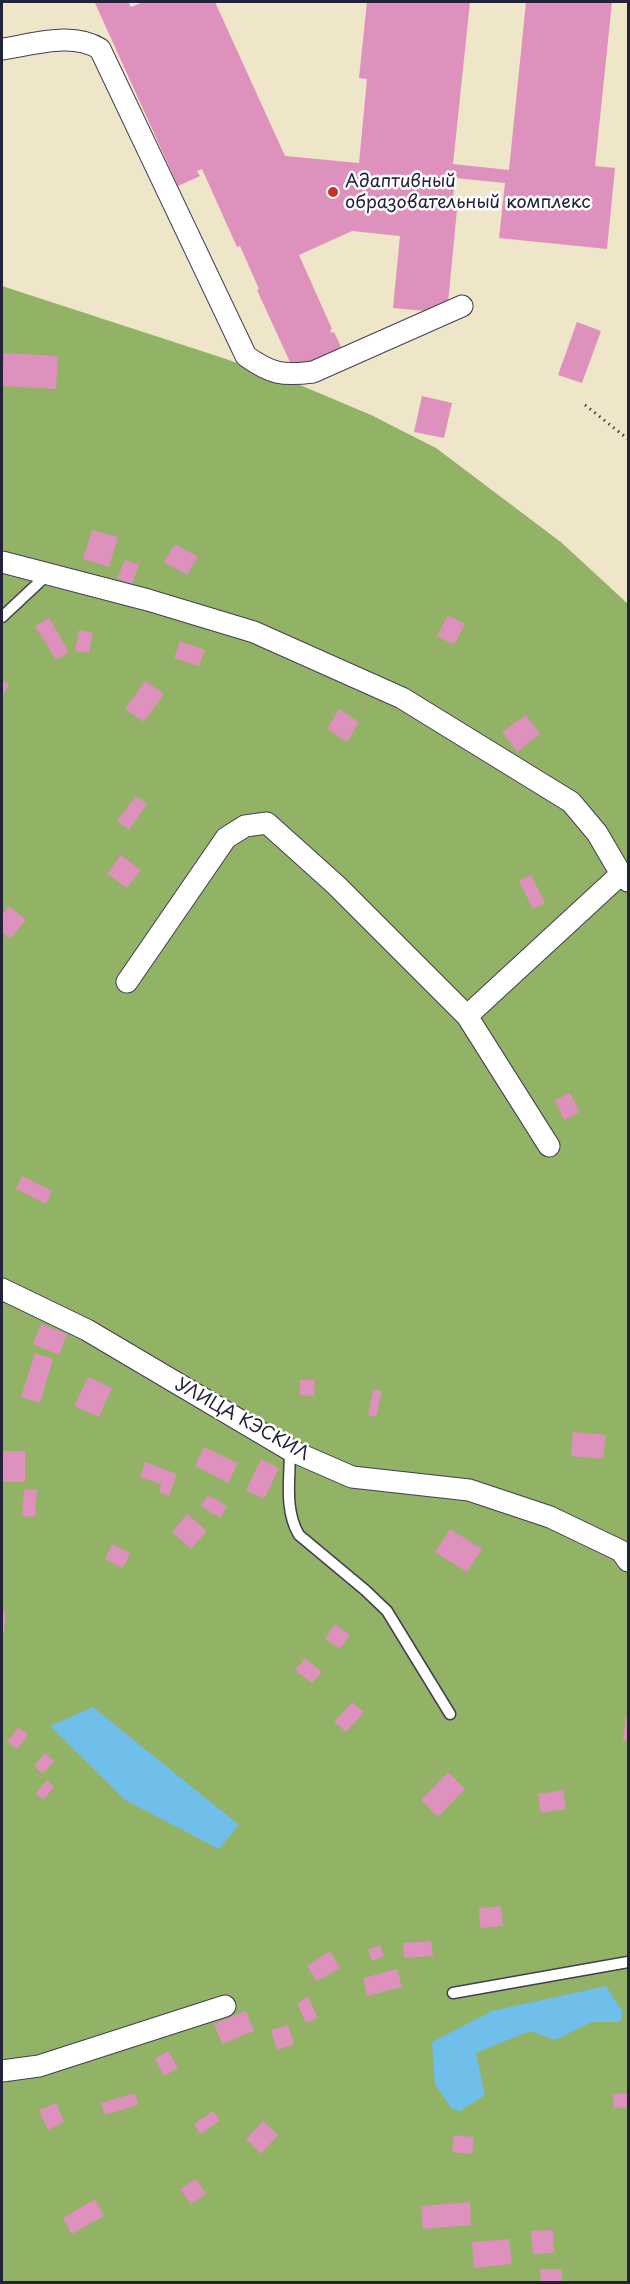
<!DOCTYPE html>
<meta charset="utf-8">
<style>
body{margin:0}
#map{position:relative;width:630px;height:2284px;overflow:hidden;background:#efe5c9;font-family:"Playpen Sans",sans-serif}
canvas{display:block}
.frame{position:absolute;inset:0;border:3px solid #22223b;pointer-events:none}
</style>
<div id="map">
<canvas width="630" height="2284"></canvas>
<div class="frame"></div>
</div>
<script>
const ctx = document.querySelector('canvas').getContext('2d');
ctx.lineJoin = 'round';
function fillPath(path, color) { ctx.fillStyle = color; ctx.fill(path, 'evenodd'); }
function stroke(path, color, width, dash) { ctx.strokeStyle = color; ctx.lineWidth = width; ctx.lineCap = dash ? 'butt' : 'round'; ctx.setLineDash(dash || []); ctx.stroke(path); }
function write(font, color, halo, rows, align = 'center') {
  ctx.font = font + ' "Playpen Sans",sans-serif'; ctx.lineWidth = 5; ctx.setLineDash([]); ctx.textBaseline = 'middle'; ctx.strokeStyle = halo; ctx.fillStyle = color; for (const [text, x, y, turn = 0] of rows) {
    ctx.save(); ctx.translate(x, y); ctx.rotate((+turn || 0) * Math.PI / 180); ctx.textAlign = isNaN(turn) ? turn : align; if (halo) ctx.strokeText(text, 0, 0); ctx.fillText(text, 0, 0); ctx.restore();
  }
}
fillPath(new Path2D(`
 M2,286l221,72 77,27 71,30 65,33 126,95 66,61v1678h-626z`), '#92b266');
fillPath(new Path2D(`
 M93,1707l146,118 -20,24 -94,-49 -75,-74z
 M606,1986l17,26 -3,10h-28l-37,18 -25,-9 -54,22 9,42 -25,16 -8,-2 -17,-25 -3,-42 60,-31z`), '#70beea');
fillPath(new Path2D(`
 M97,2h31l3,5 13,-5h71l70,154 74,7 8,-84 -8,-1 8,-76h103l-17,162 56,6 17,-168h86l-17,164 20,2 -8,81 -108,-11 6,-55 -50,-5 -2,20 5,1 -11,114 -54,-5 7,-72 -48,-5 -53,24 33,74 -2,1 2,3 2,-1 9,19 -48,22 -38,-83 2,-1 -19,-43 -3,1 -35,-78 -5,2 3,5 -22,10 -83,-183z
 M577,322l24,9 -19,52 -24,-8z
 M4,353l54,3 -2,33 -54,-3z
 M422,396l30,7 -8,35 -30,-6z
 M92,530l26,7 -9,30 -26,-8z
 M175,544l23,13 -11,18 -23,-13z
 M125,560l14,5 -7,19 -15,-6z
 M448,615l17,9 -11,21 -17,-9z
 M49,618l20,34 -13,8 -21,-34z
 M79,630l14,3 -4,20 -14,-2z
 M180,641l25,9 -6,16 -25,-8z
 M2,680l7,5 -7,12z
 M145,681l19,13 -20,28 -19,-13z
 M339,709l20,13 -12,20 -20,-13z
 M526,715l14,19 -23,18 -15,-20z
 M136,796l11,8 -18,26 -12,-9z
 M121,855l20,15 -14,18 -20,-14z
 M531,875l14,28 -12,6 -14,-28z
 M9,906l17,14 -16,19 -8,-7v-17z
 M570,1093l10,19 -16,8 -9,-20z
 M22,1176l30,15 -6,13 -30,-15z
 M41,1324l26,10 -8,21 -26,-11z
 M35,1353l18,6 -13,44 -19,-6z
 M88,1377l24,11 -13,29 -25,-11z
 M300,1380h15l-1,16 -14,-1z
 M373,1389l9,2 -6,26 -8,-2z
 M573,1432l33,3 -3,24 -32,-3z
 M204,1447l34,16 -10,20 -33,-17z
 M2,1451h23v31h-23z
 M261,1459l18,9 -15,31 -18,-9z
 M145,1462l32,12 -8,22 -10,-4 2,-8 -21,-7z
 M24,1489l13,1 -2,27 -13,-1z
 M208,1495l19,11 -7,12 -19,-12z
 M187,1514l20,17 -16,18 -19,-17z
 M450,1529l32,20 -15,23 -32,-20z
 M112,1544l18,9 -7,15 -18,-9z
 M2,1611l4,1 -2,21h-2z
 M335,1624l15,11 -10,14 -15,-10z
 M305,1658l17,14 -10,11 -17,-13z
 M352,1702l12,10 -18,20 -12,-10z
 M626,1716h2v25l-5,-1z
 M19,1727l9,8 -11,14 -10,-7z
 M45,1753l9,8 -11,13 -9,-8z
 M448,1772l17,17 -27,28 -17,-17z
 M47,1780l7,7 -11,13 -7,-7z
 M563,1790l3,19 -25,4 -3,-19z
 M501,1906l2,20 -23,2 -1,-20z
 M431,1941l2,15 -29,2 -1,-15z
 M380,1945l4,11 -12,5 -4,-11z
 M330,1951l10,17 -23,13 -10,-15z
 M397,1969l5,18 -35,9 -4,-18z
 M308,1997l10,21 -12,5 -9,-20z
 M246,2011l8,20 -32,13 -8,-20z
 M288,2025l6,19 -17,6 -6,-20z
 M168,2051l10,17 -14,8 -9,-17z
 M135,2093l3,12 -33,10 -4,-12z
 M628,2093v14l-14,1 -1,-14z
 M56,2103l8,19 -16,8 -9,-20z
 M213,2111l7,10 -20,13 -6,-10z
 M263,2121l15,14 -17,19 -15,-15z
 M454,2135l20,2 -2,17 -20,-2z
 M196,2179l10,15 -15,10 -11,-15z
 M95,2199l9,17 -32,18 -9,-16z
 M470,2202l1,23 -48,4 -2,-23z
 M553,2230l1,23 -21,1 -2,-23z
 M509,2239l3,25 -38,4 -2,-26z
 M540,2269h22v13h-21z`), '#dd91bc');
const service = new Path2D(`
 M2,617l46,-43
 M290,1450c0,28 -6,60 9,85l66,55 22,21 63,103
 M453,1993l175,-31`);
const minor = new Path2D(`
 M2,49c30,-4 70,-18 98,0l146,307c25,18 37,20 67,16l149,-66
 M2,562l146,38 106,32 148,66 169,104 26,31 24,41 7,7
 M127,982l99,-144 19,-12 22,-3 69,62 131,131 154,-142
 M467,1016l82,130
 M2,1289l85,41 203,120 62,27 117,13 81,27 71,34 7,10
 M2,2071l37,-5 186,-60`);
stroke(service, '#413f50', 13);
stroke(minor, '#413f50', 23);
stroke(new Path2D(`
 M585,405l43,34`), '#413f50', 3, [1.5, 4.5]);
stroke(service, '#fff', 10);
stroke(minor, '#fff', 21);
for (const [x, y, r, color] of [
 [333,192,6,"#c8321e"]
]) { const dot = new Path2D(); dot.arc(x, y, r, 0, 2 * Math.PI); ctx.fillStyle = color; ctx.fill(dot); stroke(dot, '#fff', 2); }
write('18px', '#22223b', '#fff', [
 ["Адаптивный",345,182],
 ["образовательный комплекс",345,203]
], 'left');
write('18px', '#22223b', '#fff', [
 ["УЛИЦА КЭСКИЛ",242,1420,29]
]);
</script>
